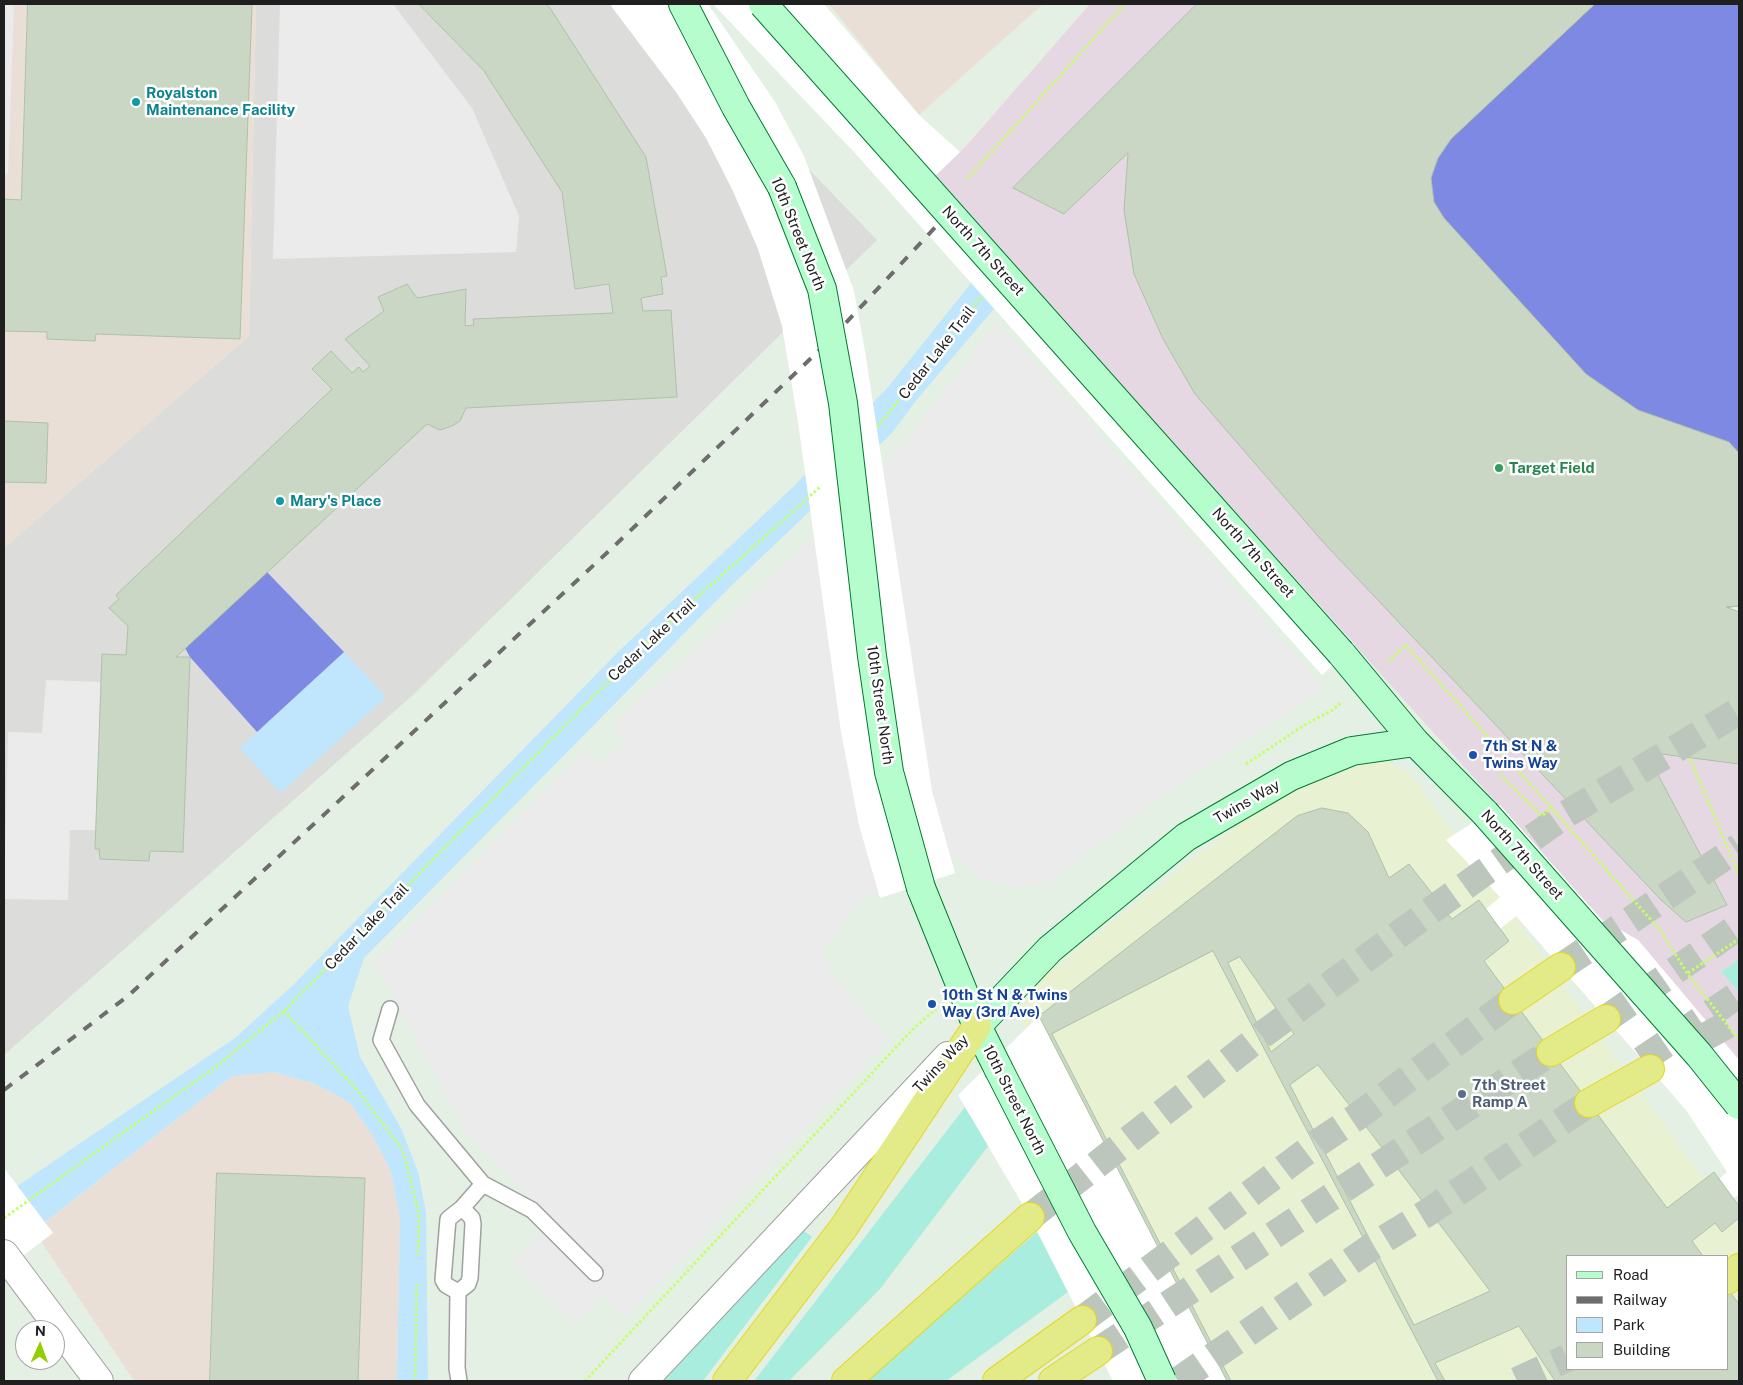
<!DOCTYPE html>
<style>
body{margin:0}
#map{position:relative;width:1743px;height:1385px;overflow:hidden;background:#e5f0e4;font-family:"Public Sans",sans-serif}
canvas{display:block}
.frame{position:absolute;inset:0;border:5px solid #1f1f1f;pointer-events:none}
.legend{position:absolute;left:1566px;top:1255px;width:162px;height:115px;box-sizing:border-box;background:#fff;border:1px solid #a5a5a5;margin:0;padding:6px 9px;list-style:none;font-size:15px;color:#1f1f1f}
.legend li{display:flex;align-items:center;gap:10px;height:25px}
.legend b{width:25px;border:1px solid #a5a5a5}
.north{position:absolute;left:15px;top:1320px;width:50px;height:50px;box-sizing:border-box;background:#fff;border:1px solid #a5a5a5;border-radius:50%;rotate:2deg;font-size:14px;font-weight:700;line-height:20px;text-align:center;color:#1f1f1f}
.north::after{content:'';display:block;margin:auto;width:18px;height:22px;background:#94cd00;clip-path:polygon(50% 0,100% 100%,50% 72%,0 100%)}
</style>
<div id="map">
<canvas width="1743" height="1385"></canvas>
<div class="frame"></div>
<ul class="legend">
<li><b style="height:6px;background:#b6fdcd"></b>Road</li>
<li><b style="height:6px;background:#6d6d6d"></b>Railway</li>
<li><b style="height:14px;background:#bfe6fc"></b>Park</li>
<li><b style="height:14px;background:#cad7c4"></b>Building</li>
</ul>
<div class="north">N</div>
</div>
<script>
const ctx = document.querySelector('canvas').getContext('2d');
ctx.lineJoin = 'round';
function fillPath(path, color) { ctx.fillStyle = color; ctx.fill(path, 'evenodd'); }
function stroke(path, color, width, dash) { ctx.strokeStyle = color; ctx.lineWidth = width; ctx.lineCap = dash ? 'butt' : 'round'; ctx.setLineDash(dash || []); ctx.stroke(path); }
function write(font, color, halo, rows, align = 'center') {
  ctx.font = font + ' "Public Sans",sans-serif'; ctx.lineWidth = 5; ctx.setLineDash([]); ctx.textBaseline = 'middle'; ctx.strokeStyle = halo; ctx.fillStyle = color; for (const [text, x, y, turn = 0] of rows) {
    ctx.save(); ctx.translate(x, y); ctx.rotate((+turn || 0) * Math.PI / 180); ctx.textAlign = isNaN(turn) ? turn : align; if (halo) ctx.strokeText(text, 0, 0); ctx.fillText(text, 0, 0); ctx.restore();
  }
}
fillPath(new Path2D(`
 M256,4h394l227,236 -464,455 -409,360v-507l245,-212z`), '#dcdddb');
fillPath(new Path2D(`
 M1354,760l33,1 26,16 326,451v153h-533l-190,-369 1,-12 11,-12 97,-76 182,-140zM1567,1256h160v113h-160z`), '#e8f2d3');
fillPath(new Path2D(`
 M4,4h252l-7,332 -245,212z
 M829,4h214l-124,111z
 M252,1072h21l43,12 34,19 23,33 18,36 9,45 -3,164h-263l-100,-150 198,-155z`), '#e9dfd6');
fillPath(new Path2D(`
 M1739,959v33l-18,-20z
 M965,1107l24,38 -109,144 -91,92h-35z
 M803,1230l9,7 -109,144h-43z
 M1037,1232l31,60 -122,89h-80z`), '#a8edde');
fillPath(new Path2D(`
 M1003,243l24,27 -108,127 -28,37 -162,154 -365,370 -16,48 12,51 41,71 17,44 8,40 2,169h-31l3,-164 -9,-45 -18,-36 -23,-33 -34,-19 -43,-12 -41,4 -228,178v-59l231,-157 58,-53 325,-333 176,-166 95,-100z
 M344,652l42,45 -105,96 -41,-45z`), '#bfe6fc');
fillPath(new Path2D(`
 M1197,4h542v602l-12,2 12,4v152l-93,-11 81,152 -41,17 -25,-22 -338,-358 -128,-148 -32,-55 -29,-65 -10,-64 4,-57 -64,61 -51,-26z
 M267,572l77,80 -87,80 -67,-75 -5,-9z`), '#7e89e3');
fillPath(new Path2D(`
 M4,4h10l-6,170h-4z
 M280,4h113l79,104 47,108 -3,36 -243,7z
 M997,322l70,76 257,290 -167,111 -107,83 -33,7 -34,-9 -24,-23 -95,41 -41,51 10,26 56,65 -262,277 -24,-21 -29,28 -61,-60 39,-45 -88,-88 -78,-149 -15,-17 214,-215 15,13 24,-21 -14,-14 212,-200 89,-93z
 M46,680l55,2 -5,148h-26l-2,70 -64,-1 4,-167 34,1z`), '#ebebeb');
fillPath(new Path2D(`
 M1090,4h107l-183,184 50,26 64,-61 -4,57 10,64 29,65 32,55 128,148 338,358 25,22 40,-17 -80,-153 93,12v195l-18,13 18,20v68l-101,-120 -37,-21 -667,-742 32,-31z`), '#e6d8e2');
fillPath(new Path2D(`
 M613,4h95l67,98 29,54 50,135 11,60 67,440 23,82 -75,25 -21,-73 -18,-93 -43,-310 -16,-96 -24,-77 -26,-60 -26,-51 -30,-46 -65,-86z
 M713,4h111l95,111 41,37 -26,25 421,468 -33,30 -468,-523z
 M1500,805l101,114 37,21 101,120v135l-6,3 -14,-19 8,-7 -41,-62 -170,-194 -16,13 -14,-20 14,-12 -54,-57z
 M1039,1016l188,365h-114l-83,-164 -72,-122z
 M4,1168l49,65 -49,37z`), '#fff');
const building = new Path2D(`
 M28,4h224l-12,335 -144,-5 -1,7 -48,-2v-7l-43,-1v-132l17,1z
 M419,4h127l4,4 96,149 21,119 -6,1 2,17 -22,4 2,13 28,-1 6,87 -211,11 -6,13 -8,5 -12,4 -13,-6 -251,233h14l-7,195 -33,-1 -1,10 -49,-2 -1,-10h-4l7,-195 24,1 2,-29 -19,-18 10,-9 -3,-4 216,-206 -20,-20 19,-18 21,22 7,-6 4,5 7,-6 -25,-27 39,-28 -6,-14 29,-13 10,14 49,-9 -1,37 9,-1 -1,-6 140,-6 -4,-29 -34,5 -13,-97 -78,-121z
 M1197,4h398l-144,135 -13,19 -7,20 3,24 10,16 142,156 52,36 91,32 10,11v153l-13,1 13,5v152l-93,-12 81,153 -41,17 -25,-22 -338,-358 -128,-148 -32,-55 -29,-65 -10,-64 4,-57 -64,61 -51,-26z
 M4,421l44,2 -2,60 -42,-1z
 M1322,808l26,5 20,19 21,46 20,-14 43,55 27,-19 30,41 -25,20 183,247 47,-36 25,34v12l-17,14 -7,-9 -23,18 11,15h-136v113h160v-81l12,16v77h-184l-36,-55 -84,37 10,18h-218l-188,-365 258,-200zM1240,957l54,77 -23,18 -43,-89zM1318,1065l40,51 132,175 -76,34 -124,-240z
 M1213,951l225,430h-207l-179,-347z
 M217,1173l148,5 -7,203h-148z`);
fillPath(building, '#cad7c4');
stroke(building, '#aec2a6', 1);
stroke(new Path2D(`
 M1561,967l178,-120
 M1606,1019l133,-93
 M1703,1038l36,-20
 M1642,1060l97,-66
 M1030,1217l232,-182 178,-131 123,-88 176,-105
 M1082,1320l237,-178 39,-26 155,-116
 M1098,1351l453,-299
 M1178,1381l195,-135 57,-35 159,-108
 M1517,1381l50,-23`), '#bdc6bd', 28, [28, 14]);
const service = new Path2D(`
 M390,1009l-9,31 36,65 66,79 49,26 63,63
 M462,1208l10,10 1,6 -3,54 -2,6 -10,8 -12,-7 -3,-5 5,-61 14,-11 21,-24
 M458,1292l-1,76 2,13`);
const tertiary = new Path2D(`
 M4,1254l95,127
 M643,1381l305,-325`);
const secondary = new Path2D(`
 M683,4l53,103 46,80
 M1341,653l74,89 70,71
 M921,888l56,138 21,42
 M977,1026l73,-77 136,-112 105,-61 61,-25 63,-9`);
const motorway = new Path2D(`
 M1513,1000l48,-33
 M1551,1052l55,-33
 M1589,1103l61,-34
 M1727,1280l12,-12
 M727,1381l117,-154 133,-201
 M846,1381l184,-164
 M997,1381l85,-61
 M1053,1381l45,-30`);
stroke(service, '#a0a0a0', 18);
stroke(tertiary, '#a0a0a0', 30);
stroke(secondary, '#007b30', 30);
stroke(motorway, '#e4d71c', 30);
stroke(new Path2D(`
 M968,178l157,-174
 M878,426l104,-130
 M1388,662l18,-17 255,286 26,42 52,67
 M1690,758l49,117
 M1246,764l60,-40 25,-13 11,-9
 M1500,775l42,41 10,-9
 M1688,973l51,-34
 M284,1011l74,80 45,59 16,64 -1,42
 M4,1218l214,-153 66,-54 358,-364 178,-160
 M415,1381l2,-97
 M585,1381l329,-353 22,-19`), '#c5ff66', 3, [2.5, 2.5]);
stroke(service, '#fff', 15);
stroke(tertiary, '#fff', 28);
stroke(secondary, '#b6fdcd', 28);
stroke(motorway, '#e2eb88', 28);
stroke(new Path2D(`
 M4,1090l124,-94 482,-446 217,-207 130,-139`), '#6d6d6d', 4, [10, 10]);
const secondaryBridge = new Path2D(`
 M763,4l578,649
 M782,187l40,102 21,114 29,253 17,116 32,116
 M1485,813l214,242 40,50
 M998,1068l84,164 56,96 24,53`);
stroke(secondaryBridge, '#007b30', 30, []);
stroke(secondaryBridge, '#b6fdcd', 28);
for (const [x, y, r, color] of [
 [136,102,5,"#0f9aa8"],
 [1499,468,5,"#2e9e5b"],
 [280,501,5,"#0f9aa8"],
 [1473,755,5,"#1a4fb4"],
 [932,1004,5,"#1a4fb4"],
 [1462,1094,5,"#5c6f8a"]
]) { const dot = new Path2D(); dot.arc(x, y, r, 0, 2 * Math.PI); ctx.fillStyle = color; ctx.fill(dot); stroke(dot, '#fff', 2); }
write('bold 15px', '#0d838f', '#fff', [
 ["Royalston",146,93],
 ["Maintenance Facility",146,110],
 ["Mary's Place",290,501]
], 'left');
write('15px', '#1f1f1f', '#fff', [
 ["10th Street North",798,234,68],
 ["North 7th Street",983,251,48],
 ["Cedar Lake Trail",937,353,-52],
 ["North 7th Street",1253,553,48],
 ["Cedar Lake Trail",652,640,-43],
 ["10th Street North",880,705,82],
 ["Twins Way",1247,802,-30],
 ["North 7th Street",1522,855,48],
 ["Cedar Lake Trail",367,927,-46],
 ["Twins Way",941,1064,-47],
 ["10th Street North",1014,1100,63]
]);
write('bold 15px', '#27864d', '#fff', [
 ["Target Field",1509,468]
], 'left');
write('bold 15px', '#164399', '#fff', [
 ["7th St N &",1483,746],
 ["Twins Way",1483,763],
 ["10th St N & Twins",942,995],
 ["Way (3rd Ave)",942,1012]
], 'left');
write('bold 15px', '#4e5e75', '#fff', [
 ["7th Street",1472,1085],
 ["Ramp A",1472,1102]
], 'left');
</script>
